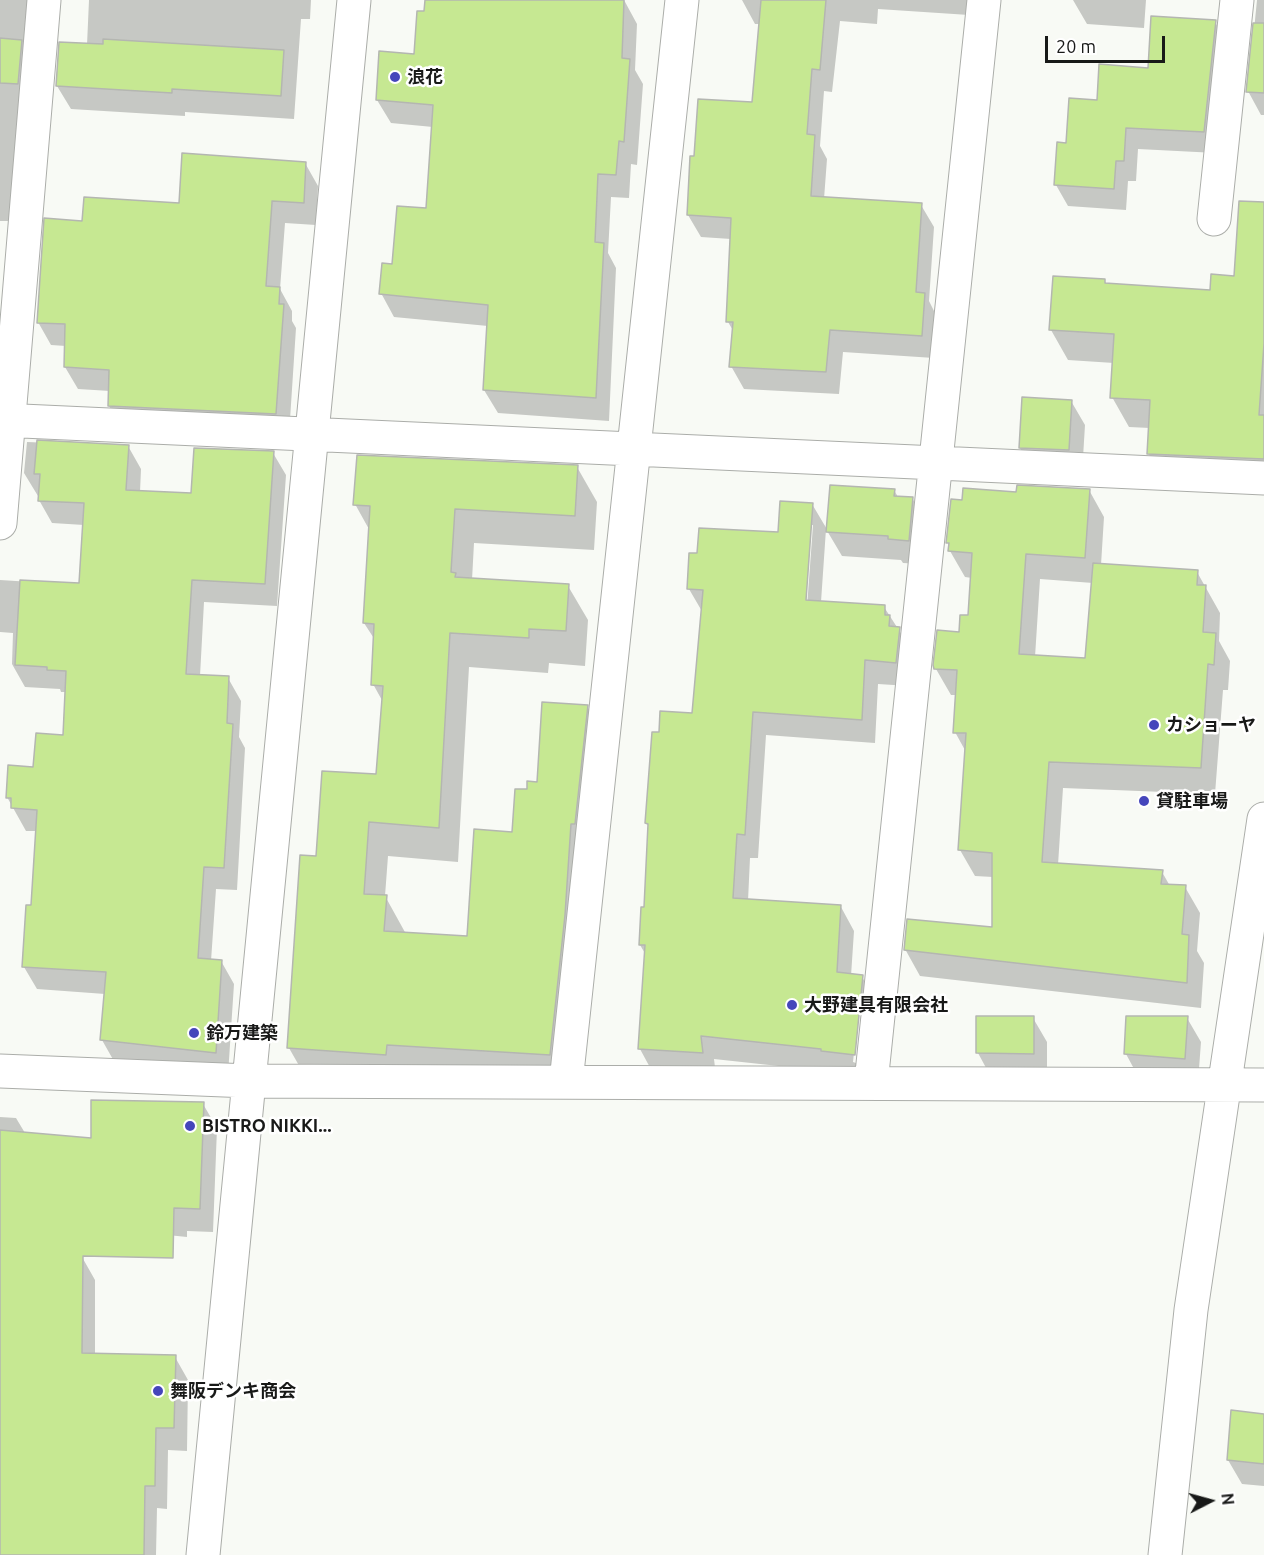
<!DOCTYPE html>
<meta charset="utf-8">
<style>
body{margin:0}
#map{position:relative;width:1264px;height:1555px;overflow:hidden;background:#f8faf5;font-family:Ubuntu,sans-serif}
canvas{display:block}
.north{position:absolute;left:1180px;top:1471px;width:60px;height:60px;-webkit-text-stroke:4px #fff;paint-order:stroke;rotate:84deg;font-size:16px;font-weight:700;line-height:24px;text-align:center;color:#181918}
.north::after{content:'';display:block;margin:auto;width:21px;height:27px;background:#181918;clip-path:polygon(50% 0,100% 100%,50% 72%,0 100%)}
.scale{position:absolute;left:1045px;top:36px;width:120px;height:27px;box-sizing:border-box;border:3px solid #181918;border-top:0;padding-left:8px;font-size:18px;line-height:21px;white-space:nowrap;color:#181918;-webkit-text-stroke:4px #fff;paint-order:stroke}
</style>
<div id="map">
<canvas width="1264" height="1555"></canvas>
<div class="north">N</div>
<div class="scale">20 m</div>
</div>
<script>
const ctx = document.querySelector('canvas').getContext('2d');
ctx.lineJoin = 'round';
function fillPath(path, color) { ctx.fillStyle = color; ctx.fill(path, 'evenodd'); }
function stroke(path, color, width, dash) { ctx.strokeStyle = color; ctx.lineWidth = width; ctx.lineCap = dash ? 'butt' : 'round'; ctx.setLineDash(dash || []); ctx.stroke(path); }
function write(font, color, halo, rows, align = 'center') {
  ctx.font = font + ' Ubuntu,"Noto Sans JP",sans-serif'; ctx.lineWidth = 5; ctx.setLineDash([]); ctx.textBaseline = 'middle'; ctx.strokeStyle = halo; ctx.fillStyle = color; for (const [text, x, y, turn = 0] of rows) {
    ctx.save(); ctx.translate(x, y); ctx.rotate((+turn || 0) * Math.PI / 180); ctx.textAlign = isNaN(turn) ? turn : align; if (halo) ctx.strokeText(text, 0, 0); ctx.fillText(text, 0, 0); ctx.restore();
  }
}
fillPath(new Path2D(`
 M0,0h34l-19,221h-15z
 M89,0h222l-1,19h-9l-7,100 -109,-7v4l-114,-7 -14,-23 30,-41z
 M426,0h198l13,24 -2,46 8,14 -6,81 -6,-1 -2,34 -18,-1 -3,56 8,15 -7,153 -111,-8 -14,-23 4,-64 -94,-9 -13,-24 13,-27 33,-56 6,-83 -42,-4 -14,-23 38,-45 11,-42z
 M742,0h228l-1,15 -91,-6 -1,15 -37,-3 -8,71 -8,-1 -4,55 7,13 -3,40 97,6 13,22 -5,74 8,16 -3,41 -91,-6 -4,42 -95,-5 -13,-23 3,-34 -6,-10 3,-83 -30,-2 -13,-22 8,-58 58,-53 6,-80h-5z
 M1073,0h73l-2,28 -57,-4z
 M1257,0h7v115h-3l-13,-24z
 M1215,22l12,21 -11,110 -78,-4 -2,32h-8l-2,29 -58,-4 -12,-21 11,-41 82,-75z
 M305,163l13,23 -2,39 -31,-2 -5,66 12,22v10l4,7 -7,107 -167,-7 -13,-22 1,-15 -32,-2 -13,-22 1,-21 -15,-1 -13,-23 46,-100 96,-17z
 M1264,232v256l-99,-5 -17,-30 2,-25 -21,-1 -17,-30 2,-34 -46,-3 -17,-30 53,-50 3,5 105,6 23,-14z
 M1071,401l14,24 -3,49 -48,-2 -14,-24z
 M27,442l101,4 13,23 -1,23 53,2 80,-41 13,22 -9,131 -73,-4 -4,74 28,2 13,23 -2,36 6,11 -8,142 -21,-1 -5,72h10l13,23 -6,91 -113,-12 -13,-23 3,-46 -68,-5 -13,-22 8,-60 5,-76h-11l-19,-34 57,-60 3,-45h-6l-1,-3 -35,-2 -13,-23 1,-31 -13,-1v-52l80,5 4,-60 -32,-2 -13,-23 1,-4h-2l-14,-23z
 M577,467l20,35 -3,48 -120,-7 -2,37 96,6 20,34 -3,46 -36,-3 -1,10 -79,-6 -11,195 -70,-6 -3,40 21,38 62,4 46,-105 14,-42 11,-8 48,-77 20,35 -38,349 -260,-7 -20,-35 28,-190 61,-82 5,-74 -10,-18 2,-44 -11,-17 6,-92 -15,-27z
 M894,490l4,7 14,1 14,24 -4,42 -19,-1 -2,-3 -59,-4 -16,-27 -5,73 63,5 29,45 -4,34 -31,-2 -3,59 -109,-8 -8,123h-8l-2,43 93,6 13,24 -3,45 11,1 14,23 -8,78 -34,-6 -120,-13 2,17 -63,-3 -13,-24 6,-94 -6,-10 5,-36 5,-81 -4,-5 14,-89 33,-19 10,-102 -14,-24 9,-35 82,-20 32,-30 16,27zM810,525h3l-6,82h-3zM860,997h3l-7,66 -3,-1z
 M1089,490l15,27 -3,48 96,7 23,41 -1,28 11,20 -2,29h-5l-8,104 -152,-6 -5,77 104,7 8,14 15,1 15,26 -3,38 7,12 -3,45 -281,-32 -15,-27 88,-20v-52l-18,-1 -15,-26 6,-98 -11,-20 2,-37h-6l-15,-26 25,-35 9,-17 2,-39 -7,-1 -15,-26 -2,-8 15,-41 55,-9zM1040,579l53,4 -7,77 -51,-3z
 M1033,1018l14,24v36l-56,-1 -13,-24z
 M1187,1018l14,24 -3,40 -59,-4 -13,-24z
 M203,1104l14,24 -4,104 -26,-1v6l-187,-19v-101l16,1 9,15 67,7z
 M0,1255l82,2 13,23v75l80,2 13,23 -1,71 -19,-1 -1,59 -10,-1 -1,47h-156z
 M1264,1415v71l-22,-2 -14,-24z`), '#0003');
const building = new Path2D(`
 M425,0h199l-2,58 8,1 -6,83 -5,-1 -3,34 -18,-1 -3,68 9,1 -8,155 -113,-8 5,-85 -109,-11 3,-31 10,1 5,-58 29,2 7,-103 -57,-5 3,-49 35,3 3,-43h7z
 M761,0h65l-6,70 -8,-1 -5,65 8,1 -4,61 111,7 -6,89 9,1 -3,43 -92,-6 -4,42 -97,-5 4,-45h-7l5,-104 -44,-3 3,-59h4l4,-57 54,3z
 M1151,16l65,4 -12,112 -78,-4 -2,33h-8l-2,28 -60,-4 3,-43 9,1 3,-45 28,2 2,-36 49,4z
 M1253,23h11v70l-18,-1z
 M0,38l22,2 -4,44 -18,-1z
 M103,39l181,11 -3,46 -109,-7v4l-116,-7 3,-44 44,2z
 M182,153l124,9 -2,41 -32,-2v2l-6,83 14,1 -1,17h5l-8,110 -168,-8 1,-36 -45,-3 1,-43 -28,-1 7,-105 38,3 2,-24 95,6z
 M1239,201l25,1v142l-5,71h5v44l-117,-5 3,-54 -40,-2 4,-64 -65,-4 4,-54 52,3v4l105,7 1,-16 23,2z
 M1022,397l50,3 -3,50 -50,-2z
 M37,440l92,5 -3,45 65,3 3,-45 80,3 -9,133 -73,-4 -6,94 43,2 -2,47 6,1 -9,144 -20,-1 -6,91 24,2 -6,93 -116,-13 6,-68 -84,-5 4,-62h5l6,-95 -26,-2v-10h-5l2,-33 25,2 3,-34 27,2 3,-64 -19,-1v-3l-32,-2 5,-85 59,3 5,-80 -46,-2 2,-27h-6z
 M357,455l221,10 -3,51 -120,-7 -4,63 5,1 -1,4 114,7 -3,47 -37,-2v9l-79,-5 -11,195 -70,-6 -5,72 23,1 -3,36 83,5 7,-107 38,3 3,-43h12v-8l10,1 5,-80 46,3 -13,119h-4l-6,91 -15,140 -163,-10 -1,10 -99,-7 13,-193 16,1 6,-85 54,3 7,-88 -12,-1 3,-61 -11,-1 7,-117 -17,-1z
 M830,485l65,4 -1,7 19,1 -4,44 -21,-2v-3l-62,-4z
 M1017,485l73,4 -5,69 -59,-4 -7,100 66,4 8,-95 105,7 -1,15h9l-3,47 13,1 -2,32 -6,-1 -7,104 -152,-6 -7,100 121,8 -2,14 25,1 -4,49 7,1 -2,48 -283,-33 3,-31 85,8v-74l-34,-3 8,-117h-13l4,-63 -23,-1 -1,-4 4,-35 22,2 1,-17h8l4,-62 -24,-2 1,-8h-3l5,-44 11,1 1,-12 53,4z
 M780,501l33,2 -7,97 79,5v10h5l-1,11 11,1 -4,36 -31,-3 -3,60 -109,-8 -8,123 -8,-1 -4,64 108,7 -4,67 26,3 -8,80 -34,-4v-2l-120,-13 2,17 -65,-4 7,-104h-6l2,-38h3l4,-83 -3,-1 7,-91h7l1,-21 32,2 11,-123 -16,-1 2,-36h8l2,-25 79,4z
 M976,1016h58v38l-58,-1z
 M1126,1016h62l-3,43 -61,-5z
 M91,1100l113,2 -4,107 -26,-1 -1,50 -90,-2 -1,97 94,2 -2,73h-18l-1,58h-10l-1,69h-144v-425l91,8z
 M1231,1410l33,4v50l-37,-4z`);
fillPath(building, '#c6e892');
stroke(building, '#b4b6b1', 1.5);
const minor = new Path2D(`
 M1214,219l23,-219
 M0,420l1264,58
 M0,523l44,-523
 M0,1071l249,10 1015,4
 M566,1082l116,-1082
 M871,1083l113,-1083
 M203,1555l151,-1555
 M1165,1555l26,-245 73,-491`);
stroke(minor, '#abada9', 35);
stroke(minor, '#fff', 33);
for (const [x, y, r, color] of [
 [395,77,6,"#4546bb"],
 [1154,725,6,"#4546bb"],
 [1144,801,6,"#4546bb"],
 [792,1005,6,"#4546bb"],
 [194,1033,6,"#4546bb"],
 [190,1126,6,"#4546bb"],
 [158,1391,6,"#4546bb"]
]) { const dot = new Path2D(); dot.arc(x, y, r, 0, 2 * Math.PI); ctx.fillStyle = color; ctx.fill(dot); stroke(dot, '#fff', 2); }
write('bold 18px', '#181918', '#fff', [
 ["浪花",407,77],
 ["カショーヤ",1166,725],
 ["貸駐車場",1156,801],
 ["大野建具有限会社",804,1005],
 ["鈴万建築",206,1033],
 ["BISTRO NIKKI...",202,1126],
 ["舞阪デンキ商会",170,1391]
], 'left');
</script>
